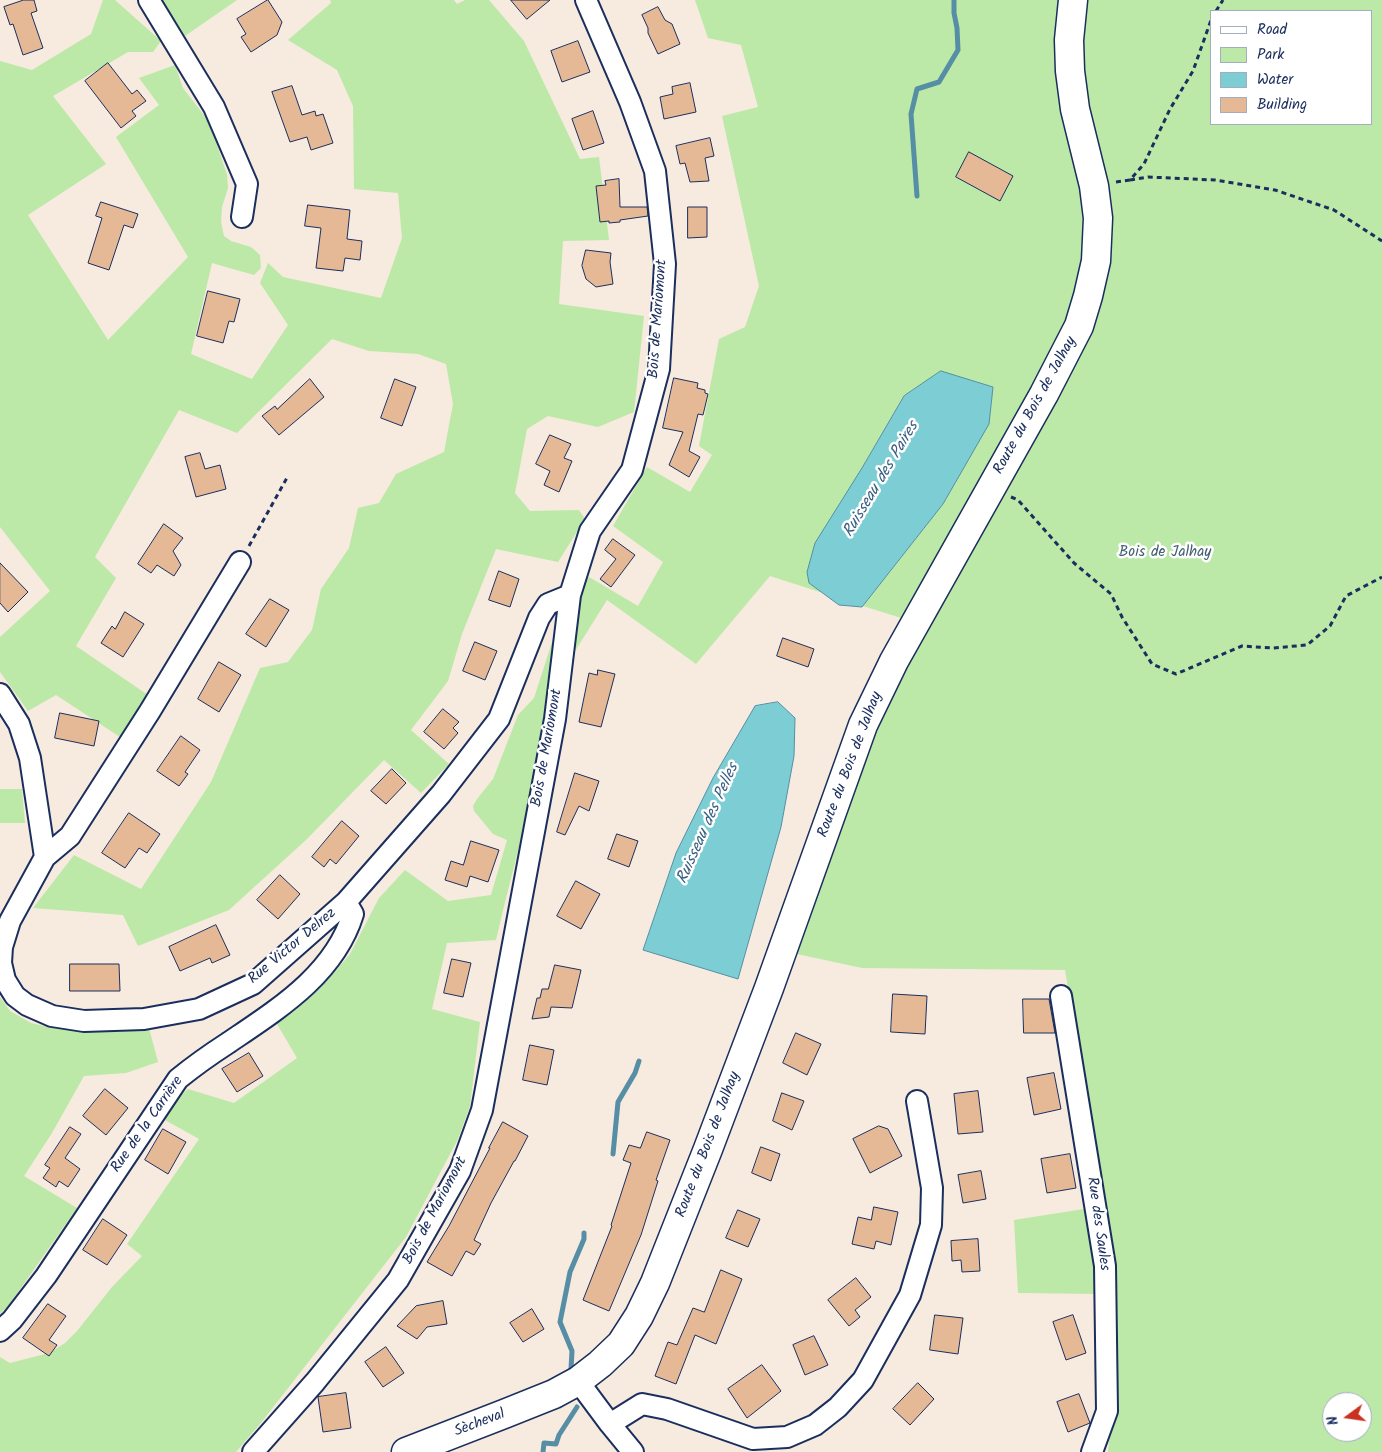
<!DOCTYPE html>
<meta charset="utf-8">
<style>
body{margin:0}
#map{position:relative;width:1382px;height:1452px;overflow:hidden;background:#f7eadf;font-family:Kalam,sans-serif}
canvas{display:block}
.legend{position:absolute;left:1210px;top:10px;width:162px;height:115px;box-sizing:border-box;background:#fff;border:1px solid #a4acbf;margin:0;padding:6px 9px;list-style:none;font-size:15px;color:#1b2f5e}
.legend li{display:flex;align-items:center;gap:10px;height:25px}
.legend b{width:25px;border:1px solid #a4acbf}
.north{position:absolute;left:1322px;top:1392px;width:50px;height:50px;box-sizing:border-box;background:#fff;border:1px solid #a4acbf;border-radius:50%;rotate:256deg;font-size:14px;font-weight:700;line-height:20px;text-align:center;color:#1b2f5e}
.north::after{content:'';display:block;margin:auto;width:18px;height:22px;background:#c8321e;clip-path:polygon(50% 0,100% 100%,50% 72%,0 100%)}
</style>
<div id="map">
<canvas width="1382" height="1452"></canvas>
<ul class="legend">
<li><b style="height:6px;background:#fff"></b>Road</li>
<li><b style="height:14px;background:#bce9a7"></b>Park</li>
<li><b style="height:14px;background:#7cced4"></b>Water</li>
<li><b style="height:14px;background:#e5b995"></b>Building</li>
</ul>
<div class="north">N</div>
</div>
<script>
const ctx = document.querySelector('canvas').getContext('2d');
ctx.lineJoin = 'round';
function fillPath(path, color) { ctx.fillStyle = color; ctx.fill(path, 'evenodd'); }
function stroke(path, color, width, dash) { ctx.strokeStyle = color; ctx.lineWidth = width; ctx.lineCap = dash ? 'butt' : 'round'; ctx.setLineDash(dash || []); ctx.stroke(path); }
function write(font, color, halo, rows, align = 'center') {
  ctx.font = font + ' Kalam,sans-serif'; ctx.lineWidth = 5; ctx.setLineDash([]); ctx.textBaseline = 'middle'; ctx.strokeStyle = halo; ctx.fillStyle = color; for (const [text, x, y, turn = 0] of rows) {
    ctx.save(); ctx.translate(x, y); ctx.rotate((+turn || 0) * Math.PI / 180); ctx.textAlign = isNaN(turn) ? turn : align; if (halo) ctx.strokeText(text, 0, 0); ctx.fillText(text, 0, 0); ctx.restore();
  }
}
fillPath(new Path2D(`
 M103,0h12l46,41 -8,11h-25l-75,44 53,68 -78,51 80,125 80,-83 -72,-120 43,-32 -20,-27 36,-13 8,23 27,35 17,52 1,13 -6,19 -1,15 3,14 7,5 20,6 9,8 1,13 -7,7 -42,-12 -21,91 61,25 36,-54 -28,-42 8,-20 15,14 98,21 21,-60 -4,-45 -44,-4 -1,-83 -16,-36 -49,-30 43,-37 -1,-3h124l3,4 8,-4h24l35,41 56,118 19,-2 10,83 -46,1 -4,63 85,12 -10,96 -36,15 -50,-11 -21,13 -12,64 15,18 49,-1 6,9 -27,43 -62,-13 -34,85 -14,47 -37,49 38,34 -28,29 -37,-33 -77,79 -78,71 -91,36 -15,-31 -90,-7 41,-53 67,34 70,-107 49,-114 28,-6 24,-32 9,-41 28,-41 9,-40 21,-5 17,-29 48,-22 9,-48 -7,-40 -28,-10 -49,-3 -37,-12 -95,94 -58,-23 -84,147 21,21 -40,68 72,49 -28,42 -64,-42 -28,16 -28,-39v-35l50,-46 -50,-64v-466l32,9 59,-36z
 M162,0h75l-52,36z
 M695,0h687v1452h-274l10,-105 -5,-85 -48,-292 -203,-2 -79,-17 131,-329 -51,-16 80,-102 46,-81 4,-36 -52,-15 -37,24 -42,72 -53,114 14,11 -53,-17 -74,88 -89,-64 -55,88 -30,147 -16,63 -10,42 -49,3 -15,66 48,13 -10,84 -12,33 -52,98 -146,187 -24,28h-236v-95l10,6 39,-10 16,-10 12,-12 35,-44 30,-31 -15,-12 72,-105 -34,-19 8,-18 15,-13 46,14 63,-45 -20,-34 27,-21 30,-30 16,-19 29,-56 26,-28 43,31 43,-6 16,-55 -14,-6 -19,-23 -1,-5 4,-7 16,-20 25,-64 16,-17 19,-59 12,-30 24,-32 49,29 25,-44 -50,-36 34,-59 43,25 22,-37 -13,-9 20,-107 26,-12 14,-41 -37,-170 36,-9 -17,-62 -33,-7zM1211,11h160v113h-160zM1332,1402h30v30h-30z
 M0,789h22l3,34h-25z
 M0,997l10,14 21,12 17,4 76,4 25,-3 9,34 -32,11 -42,3 -32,57 -28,43 53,32 -68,97 -9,9z
 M1090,1208l10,86 -82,-1 -4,-73z`), '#bce9a7');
const water = new Path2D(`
 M941,371l52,16 -4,37 -46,80 -81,103 -23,-2 -30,-22 -2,-11 8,-29 47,-75 42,-72z
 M778,702l17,16 -1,38 -13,71 -43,152 -95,-29 33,-97 37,-75 42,-72z`);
fillPath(water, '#7cced4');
stroke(water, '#558ea5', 1);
stroke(new Path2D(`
 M917,196l-6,-82 6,-25 22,-7 19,-32 -1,-22 -3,-15v-13
 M613,1154l5,-52 17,-29 4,-12
 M571,1369l1,-18 -12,-29 10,-50 14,-33v-6
 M543,1452l1,-9 12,1 3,-9 18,-28`), '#558ea5', 5);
const building = new Path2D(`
 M24,0h10l3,11 -6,2 12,35 -20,7 -10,-31 -3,1 -6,-18z
 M268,0l14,22 -5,13 -26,17 -10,-15 5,-3 -9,-15z
 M511,0h39l-23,19z
 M658,7l7,13 7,4 8,20 -22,10 -10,-21v-5l-6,-13z
 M578,41l12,31 -28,10 -11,-31z
 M108,63l24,31 5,-4 9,11 -14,10 4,5 -15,12 -36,-47z
 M690,83l6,29 -32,7 -4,-22 13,-3 -1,-7z
 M292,86l10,29 13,-4 1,5 7,-2 10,29 -22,7 -4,-13 -17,5 -18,-50z
 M593,111l11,32 -21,7 -11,-31z
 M710,138l4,18 -9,2 4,23 -19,1 -5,-19 -5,1 -4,-18z
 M969,152l44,24 -13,25 -44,-24z
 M619,179l1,28h27l1,9 -28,4v2l-11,1v-2l-9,1 -4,-36 10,-1 -1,-4z
 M101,202l37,12 -5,14 -9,-3 -15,45 -21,-7 14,-45 -6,-2z
 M308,205l42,5 -3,29 15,2 -2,19 -15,-2 -2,13 -27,-3 5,-40 -16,-2z
 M688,207h19v30l-19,1z
 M586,250l25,3 -1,9 3,22 -17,3 -10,-8 -4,-13z
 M208,291l32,8 -6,23 -5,-1 -6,22 -26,-7z
 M674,378l24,5 -1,5 8,2v3l3,1 -5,21 -5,-1 -9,37 11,6 -11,20 -20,-12 14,-33 -20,-4z
 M310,379l14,18 -45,38 -17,-19 13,-10 2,3z
 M395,379l21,8 -14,39 -21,-8z
 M550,435l21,9 -7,14 8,3 -13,31 -15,-7 6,-14 -14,-7z
 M200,453l5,16 15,-4 6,24 -30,8 -11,-40z
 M164,524l19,14 -10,13 8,14 -7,11 -17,-11 -6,8 -13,-9z
 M613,539l22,16 -24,32 -11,-8 16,-20 -11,-9z
 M0,563l28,29 -20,20 -8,-9z
 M499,571l20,8 -9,28 -21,-7z
 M270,599l19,11 -23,37 -20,-13z
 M125,612l19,12 -21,33 -22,-14 11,-17 3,3z
 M783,638l31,11 -6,18 -31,-11z
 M475,642l22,9 -12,29 -22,-9z
 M219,662l22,13 -22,37 -21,-13z
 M598,670l17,4 -14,53 -22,-5 10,-49 8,2z
 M443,709l16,13 -6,6 5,5 -14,16 -20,-17z
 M60,713l39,8 -5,25 -39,-8z
 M181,736l19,14 -15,22 3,2 -9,12 -22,-15z
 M392,769l14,14 -20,21 -15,-13z
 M575,773l24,8 -10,30 -10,-5 -14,29 -8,-3z
 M129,813l31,21 -13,19 -8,-5 -14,20 -23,-15z
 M342,821l17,15 -23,28 -6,-5 -6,8 -12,-10z
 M617,834l21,7 -9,26 -21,-8z
 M471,841l28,9 -11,32 -18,-6 -3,11 -22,-7 6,-19 12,4z
 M280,875l20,19 -22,25 -21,-19z
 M576,881l24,13 -19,35 -24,-13z
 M216,925l14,30 -18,8 -2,-5 -30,13 -11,-24z
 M452,959l19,4 -8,34 -19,-4z
 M70,964h49l1,27h-50z
 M555,965l26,5 -9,38 -21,-1 -2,10 -17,2 5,-21h3l2,-9h6z
 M893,994l34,2 -2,38 -34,-2z
 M1023,999h26l6,34h-31z
 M796,1033l25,11 -14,31 -24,-12z
 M530,1045l24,5 -7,35 -24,-5z
 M249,1053l14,23 -26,16 -15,-23z
 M1054,1073l7,36 -27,6 -7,-37z
 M105,1089l23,19 -22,27 -23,-19z
 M978,1091l5,41 -25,2 -4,-40z
 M782,1093l22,8 -12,29 -19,-9z
 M503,1122l25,14 -13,25h-1l-23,42 -17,37 7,4 -7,11 -8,-4 -14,25 -25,-14 22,-36 41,-78h-1z
 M879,1126l9,3 14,27 -32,17 -17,-34z
 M70,1127l11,7 -16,24 15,11 -12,18 -9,-6 -3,6 -13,-9 7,-10 -5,-3z
 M163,1129l23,13 -18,32 -23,-14z
 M647,1132l23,8 -14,40 2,1 -17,54 -32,76 -26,-11 29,-74 -1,-1 20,-62 -8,-3 6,-15 11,3z
 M761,1147l19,7 -9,27 -19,-8z
 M1070,1154l6,34 -29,5 -6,-34z
 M981,1171l5,28 -23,4 -5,-28z
 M874,1207l24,5 -7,33 -15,-4 -2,8 -22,-5 6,-27 13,3z
 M738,1210l22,9 -12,28 -22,-9z
 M103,1219l24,16 -20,30 -24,-15z
 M978,1239l2,32 -18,1 -1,-12 -9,1 -1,-20z
 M721,1270l21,9 -26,65 -21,-9 -19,49 -21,-8 13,-34 9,3 16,-37 11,4z
 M856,1278l15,19 -16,13 5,7 -11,9 -21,-26z
 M443,1301l4,23 -20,3 -10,12 -20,-13 19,-20z
 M48,1304l18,12 -17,24 8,5 -8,11 -26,-18z
 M532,1309l12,20 -21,13 -13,-19z
 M935,1315l28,3 -5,36 -28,-4z
 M1073,1315l13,38 -20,7 -13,-38z
 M814,1336l14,29 -23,10 -12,-30z
 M386,1347l18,26 -21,14 -18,-25z
 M762,1365l19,26 -34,27 -19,-29z
 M918,1383l16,16 -24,26 -17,-16z
 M346,1393l5,35 -28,4 -5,-35z
 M1079,1394l11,29 -22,9 -11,-30z`);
fillPath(building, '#e5b995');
stroke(building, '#1b2f5e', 1);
const street = new Path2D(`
 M149,0l65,107 33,77 -5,33
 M240,562l-90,149 -80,125 -25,21 -35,64 -8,26 -1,16 4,17 10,16 12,9 25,11 32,5 60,-2 55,-10 54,-25 93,-82 95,-108 58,-75 40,-101 9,-14 22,-9
 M0,694l19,30 11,34 15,99
 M1061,996l44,270 2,145 -15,41
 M0,1331l12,-11 34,-44 132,-197c16,-13 33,-25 50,-36 50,-34 106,-68 125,-129l-7,-12
 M578,1381l32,43 23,28
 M610,1424l32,-20 25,5 86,30 34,-2 28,-12 23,-18 25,-27 47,-85 21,-70 1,-37 -15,-87
 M253,1452l62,-70 83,-102 62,-109 22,-61 73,-391 15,-124 20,-64 42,-61 27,-101 6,-105 -10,-93 -25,-69 -44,-102`);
const secondary = new Path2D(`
 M406,1452l98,-38 50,-20 24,-13 22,-17 21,-20 18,-28 16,-33 53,-134 61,-161 94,-263 31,-64 150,-267 35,-68 9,-30 8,-35 2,-43 -4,-32 -19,-77 -5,-38 -1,-31 4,-40`);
stroke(street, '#1b2f5e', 24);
stroke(secondary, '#1b2f5e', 31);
stroke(new Path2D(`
 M1216,11l7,-11
 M1130,180l18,-3 67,3 60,10 59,20 48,31
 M1116,182l14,-2 14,-16 26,-55 23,-38 18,-51
 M1011,497l7,3 56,63 37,31 11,23 30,47 24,10 66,-28 31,2 34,-3 23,-19 16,-30 36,-19
 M249,546l39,-70`), '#1b2f5e', 3, [5, 4]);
stroke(street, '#fff', 20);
stroke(secondary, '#fff', 28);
write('15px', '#1b2f5e', '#fff', [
 ["Bois de Mariomont",659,319,-86],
 ["Route du Bois de Jalhay",1036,406,-61],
 ["Bois de Mariomont",548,748,-80],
 ["Route du Bois de Jalhay",851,765,-69],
 ["Rue Victor Delrez",293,947,-40],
 ["Rue de la Carrière",148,1125,-55],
 ["Route du Bois de Jalhay",709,1145,-69],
 ["Bois de Mariomont",436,1211,-62],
 ["Rue des Saules",1097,1224,82],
 ["Sècheval",480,1424,-21]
]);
write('15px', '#435e70', '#fff', [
 ["Bois de Jalhay",1165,553]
]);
write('italic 16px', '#385f81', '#fff', [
 ["Ruisseau des Paires",882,480,-59],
 ["Ruisseau des Pelles",709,824,-66]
]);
</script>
